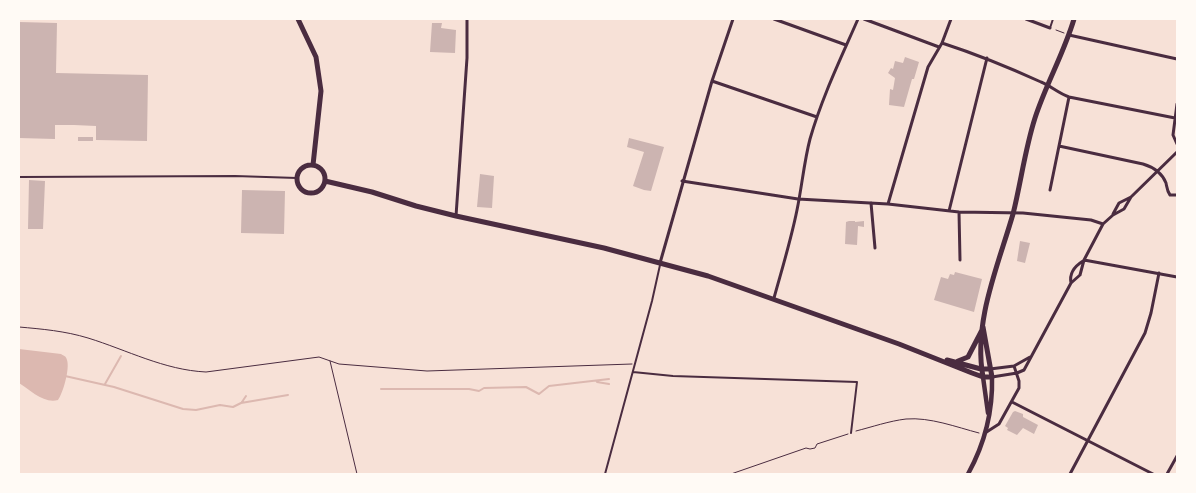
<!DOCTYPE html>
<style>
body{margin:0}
#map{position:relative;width:1196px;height:493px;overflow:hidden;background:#f7e1d7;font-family:"Exo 2",sans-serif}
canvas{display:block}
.frame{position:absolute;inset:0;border:20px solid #fffaf5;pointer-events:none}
</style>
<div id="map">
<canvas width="1196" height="493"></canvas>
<div class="frame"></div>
</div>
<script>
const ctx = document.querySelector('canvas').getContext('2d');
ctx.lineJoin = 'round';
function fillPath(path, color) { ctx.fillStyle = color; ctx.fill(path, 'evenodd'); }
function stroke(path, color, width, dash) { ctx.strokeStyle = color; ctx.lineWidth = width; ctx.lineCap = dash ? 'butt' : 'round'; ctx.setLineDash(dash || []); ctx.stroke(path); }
fillPath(new Path2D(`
 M19,349l42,5c3,2 5,2 6,6 3,9 -4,33 -9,40 -14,4 -28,-10 -39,-17z`), '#dcb8b0');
stroke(new Path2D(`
 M65,376l49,11 69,22 13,1 24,-5 13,2 8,-4 47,-8
 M597,382l12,2
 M105,384l16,-28
 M381,389h88l10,2 5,-3 42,-1 13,7 10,-8 60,-7
 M242,402l4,-6`), '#dcb8b0', 2);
fillPath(new Path2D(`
 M19,22l38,1 -1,50 92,2 -1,66 -51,-1v-14l-22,-1h-19v14l-36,-1z
 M432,23h10l-1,5 15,2 -1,23 -25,-1z
 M905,57l14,5 -5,17h-2l-8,28 -15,-2 1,-16 3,1 2,-12 -7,-5 3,-5 2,1 2,-8 8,2z
 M78,137h15v4h-15z
 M629,138l35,9 -13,44 -7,-1 -11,-4 11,-34 -17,-5z
 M480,174l14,2 -2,32 -15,-1z
 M29,180l16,1 -2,48h-15z
 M242,190l43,1 -1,43 -43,-1z
 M849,221h6v1l9,-1v6l-6,-1 -1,19 -12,-1 1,-22z
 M1020,241l10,2 -5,20 -8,-2z
 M955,272l27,7 -8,33 -40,-12 7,-23 7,2 2,-5 4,1z
 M1015,411l8,3v3l15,8 -4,9 -11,-6 -6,7 -10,-5 1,-2 -3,-2 8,-14z`), '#ccb4b1');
stroke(new Path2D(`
 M1056,30l8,3
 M19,327c23,2 46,4 69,11 39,12 76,32 118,34l113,-15 20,7 88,7 205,-7
 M330,361l27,113
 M856,431c16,-4 33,-10 50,-12 24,-2 50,8 73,14
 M731,474l75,-26 4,1 5,-1 2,-4 31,-10`), '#4a2c40', 1);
stroke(new Path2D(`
 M1050,28l3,-9
 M19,177l216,-1 62,2
 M633,372l40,4 184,6 -6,51
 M605,474l47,-173 8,-36`), '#4a2c40', 2);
stroke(new Path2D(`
 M774,19l72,26
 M864,19l75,28
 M1026,19l24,9
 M1069,35l108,24
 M942,43c34,11 66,24 99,39 10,4 17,11 28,15l106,21
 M712,81l105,36
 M1177,104l-4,31 4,9
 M1059,146l84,18c10,3 19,9 23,19 1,5 1,8 4,12h7
 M682,181l116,18 90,5 71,8 64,1 68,7 12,4
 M1050,190l19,-93
 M871,203l4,45
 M888,204l40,-137 14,-24 9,-24
 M949,211l38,-153
 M959,212l1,48
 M1113,214l6,-11 12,-6
 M456,216l11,-158v-39
 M1084,260l93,17
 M660,263l52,-182 21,-62
 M1071,283c-2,-10 4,-17 12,-22
 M774,298c8,-29 17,-58 23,-88 5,-24 7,-48 13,-71 12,-42 31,-81 48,-120
 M990,369l24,-3 16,-9
 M992,377l25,-4 7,-3 47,-87 9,-8 4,-15 19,-36 10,-9 11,-6 7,-12 46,-45
 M1012,402l141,72
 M985,433l14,-9 20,-36v-7l-5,-15
 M1070,474l75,-141 6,-20 8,-40
 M1167,474l10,-18`), '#4a2c40', 3);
stroke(new Path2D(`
 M983,377l5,36
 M968,474c16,-29 25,-63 24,-97`), '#4a2c40', 4.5);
stroke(new Path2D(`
 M298,19l18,38 5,34 -8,74
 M297 179a14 14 0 1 1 28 0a14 14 0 1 1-28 0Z
 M325,181l47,11 44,14 40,10 148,32 104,28 191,68 73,29 11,4h9l-9,-50
 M947,360l34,9h9
 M958,361l10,-4 14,-27
 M983,377c-10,-55 15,-111 30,-163 8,-32 12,-65 22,-96 11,-34 29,-65 39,-99`), '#4a2c40', 5);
</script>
